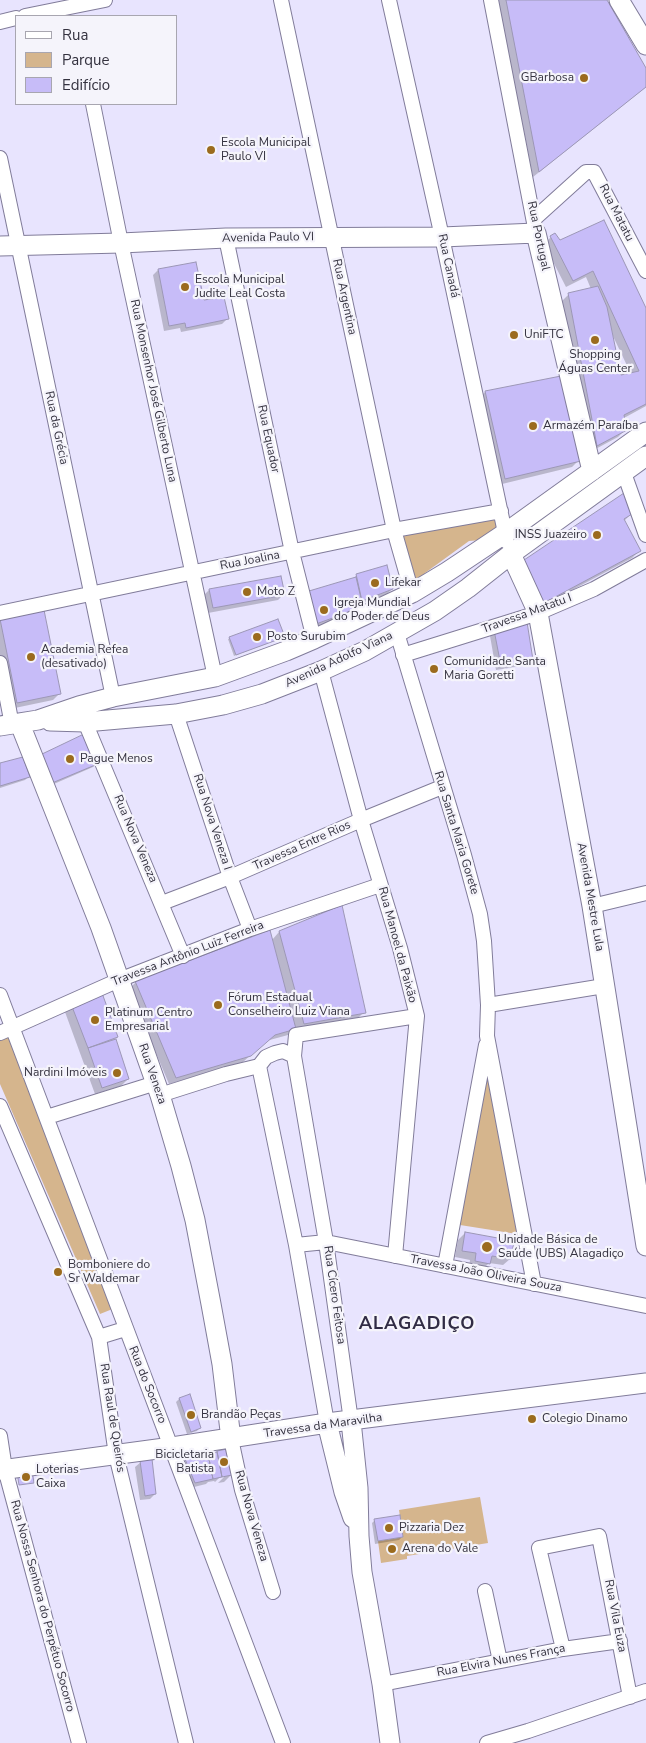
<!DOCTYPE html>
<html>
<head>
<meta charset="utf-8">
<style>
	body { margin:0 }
	#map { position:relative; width:646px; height:1743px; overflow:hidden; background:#e8e4fe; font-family:"Nunito Sans",sans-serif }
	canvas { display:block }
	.legend { position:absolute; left:15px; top:15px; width:162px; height:90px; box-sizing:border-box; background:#f5f4fb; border:1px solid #a8a6b0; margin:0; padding:6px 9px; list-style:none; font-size:15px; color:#34323f }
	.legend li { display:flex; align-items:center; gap:10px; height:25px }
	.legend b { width:25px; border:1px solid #a8a6b0 }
</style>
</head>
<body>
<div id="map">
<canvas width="646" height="1743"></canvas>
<ul class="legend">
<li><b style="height:6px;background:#fff"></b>Rua</li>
<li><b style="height:14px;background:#d5b58d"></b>Parque</li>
<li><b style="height:14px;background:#c7bcf8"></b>Edifício</li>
</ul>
</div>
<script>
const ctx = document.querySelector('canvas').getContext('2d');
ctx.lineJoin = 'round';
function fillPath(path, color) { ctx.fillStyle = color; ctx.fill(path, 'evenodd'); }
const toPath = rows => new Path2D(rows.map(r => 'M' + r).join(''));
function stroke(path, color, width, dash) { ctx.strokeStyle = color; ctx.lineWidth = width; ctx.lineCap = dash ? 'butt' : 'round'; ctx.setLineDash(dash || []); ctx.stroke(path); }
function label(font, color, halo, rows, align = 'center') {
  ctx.font = font + ' "Nunito Sans",sans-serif'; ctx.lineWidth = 4.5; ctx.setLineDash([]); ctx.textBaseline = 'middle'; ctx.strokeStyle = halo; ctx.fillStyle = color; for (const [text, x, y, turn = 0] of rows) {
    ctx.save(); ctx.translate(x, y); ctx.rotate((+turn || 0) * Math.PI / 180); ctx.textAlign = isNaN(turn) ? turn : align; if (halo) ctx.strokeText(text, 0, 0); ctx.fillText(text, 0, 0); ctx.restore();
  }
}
fillPath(toPath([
	[492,518,496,521,498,527,481,540,469,541,425,573,420,581,412,584,401,539,403,536],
	[5,1027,115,1308,100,1314,0,1084,0,1029],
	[487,1069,517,1234,460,1225],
	[480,1497,488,1543,407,1556,407,1559,381,1563,378,1541,403,1537,399,1510]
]), '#d5b58d');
fillPath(toPath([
	[498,0,606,0,646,70,646,87,533,177],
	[551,237,646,311,646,406,624,418,625,430,618,437,590,452,562,301,569,294,591,289,586,277,566,287,544,244],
	[612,334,631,374,620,377],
	[158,270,203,302,227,319,222,324,181,332,180,328,164,331,153,275],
	[560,378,579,460,572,467,498,485,478,399,485,392],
	[631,514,624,521,639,551,632,558,535,610,514,570],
	[357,575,392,589,387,594,361,604,355,613,309,630],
	[209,590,283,595,278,600,208,613,204,595],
	[0,620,60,693,53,700,10,709,0,659],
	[495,631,532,660,527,665,496,670,490,636],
	[283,637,234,656,228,639,230,638],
	[36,762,98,762,93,767,47,787],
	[0,765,28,777,25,780,0,788],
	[279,932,364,1012,357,1019,297,1030,296,1027,288,1035,266,1041,243,1062,169,1084,129,989,136,982,272,940],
	[72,1005,117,1036,114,1039,128,1079,121,1086,95,1094,65,1012],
	[465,1233,510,1259,503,1265,489,1263,482,1270,469,1267,470,1260,455,1257,458,1240],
	[179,1399,200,1427,197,1431,187,1434,176,1402],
	[226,1450,231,1475,224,1482,218,1483,225,1476,221,1476,215,1482,214,1481,208,1482,206,1484,190,1488,181,1465,186,1460],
	[141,1462,155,1494,150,1499,140,1500,135,1467],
	[375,1520,402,1537,399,1540,375,1544,372,1523]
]), '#0003');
const building = toPath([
	[506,0,607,0,646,68,646,87,539,172,506,0],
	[604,220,646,308,646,404,624,415,627,430,597,446,568,293,598,286,607,307,621,375,639,371,593,271,573,281,550,236,555,233,560,240,604,220],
	[196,262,204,300,224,297,229,319,186,328,185,323,169,326,158,269,196,262],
	[561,376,581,461,505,479,485,391,561,376],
	[624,493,632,514,624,519,641,551,542,604,521,562,624,493],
	[387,565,393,589,362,601,356,574,387,565],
	[281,576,285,595,213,608,209,589,281,576],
	[356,577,363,607,316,624,309,591,356,577],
	[44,610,61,694,17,703,0,619,44,610],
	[278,619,285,637,236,655,229,637,278,619],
	[527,622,533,660,501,666,494,630,527,622],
	[86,733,100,763,52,783,40,755,86,733],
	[23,757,30,777,0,786,0,763,23,757],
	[342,905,366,1013,304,1024,279,931,342,905],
	[270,930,296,1029,275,1035,251,1056,176,1078,135,981,270,930],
	[102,993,118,1037,88,1048,71,1004,102,993],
	[116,1039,129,1079,102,1088,88,1048,116,1039],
	[465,1232,514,1241,511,1259,492,1256,490,1264,475,1261,476,1253,462,1251,465,1232],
	[190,1394,201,1428,191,1432,179,1398,190,1394],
	[227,1449,232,1475,222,1477,217,1451,227,1449],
	[217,1452,222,1477,213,1479,208,1454,217,1452],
	[208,1454,213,1479,195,1483,185,1459,208,1454],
	[152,1459,156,1494,145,1496,140,1461,152,1459],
	[32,1470,34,1483,19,1485,17,1472,32,1470],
	[400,1515,403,1537,378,1541,374,1519,400,1515]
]);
fillPath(building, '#c7bcf8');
stroke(building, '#9c97b6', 1);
const street = toPath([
	[281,0,394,530,412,593],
	[389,0,442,237,507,542],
	[491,0,536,233],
	[25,16,105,0],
	[0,22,16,18],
	[93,104,121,243,215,677],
	[0,158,113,697],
	[534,219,586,172,594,172,646,271],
	[226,238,292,552,314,639],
	[624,473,646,535],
	[0,613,394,530,501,511],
	[397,633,464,855,480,914,484,941,488,1005,487,1036,534,1284],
	[403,655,538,613,594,589,646,560],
	[0,663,12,725],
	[321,671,361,820,400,948,417,1016,395,1256],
	[176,714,230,877,250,929],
	[85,722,183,956],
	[162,903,230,877,361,820,442,787],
	[592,906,646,893],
	[0,995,283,1743],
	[488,1005,604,986],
	[0,1033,119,980,250,929,380,885],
	[259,1066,296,1245,327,1423],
	[160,1095,226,1074,259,1066,266,1057,275,1053,283,1051,294,1056],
	[0,1106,99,1337,116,1455,186,1743],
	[47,1117,156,1083],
	[296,1245,326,1242,646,1306],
	[445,1266,486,1045],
	[99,1337,125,1329],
	[351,1421,326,1242,294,1056,296,1035,417,1016],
	[0,1436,5,1469,79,1743],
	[231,1439,242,1490,273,1592],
	[485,1591,500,1661],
	[563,1649,539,1548,599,1536,630,1697],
	[382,1684,563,1649,620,1641],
	[487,1743,528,1731,646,1691]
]);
const secondary = toPath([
	[619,0,646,45],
	[0,246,121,243,226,238,442,237,536,233,592,471],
	[511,554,538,613,592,906,646,1246],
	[50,721,85,722,176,714,223,705,262,694,321,671,365,651,435,611,468,588,511,554,646,456],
	[20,724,101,928,160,1095,181,1166,195,1220,211,1304,222,1364,231,1439],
	[0,726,38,720,79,706,113,697,215,677,286,651,314,639,412,593,447,572,504,534,646,432],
	[351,1421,358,1488,359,1536,362,1572,382,1684,390,1743],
	[327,1423,344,1492,353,1518],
	[0,1470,172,1447,327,1423,646,1383]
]);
stroke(street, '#817c9a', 16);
stroke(secondary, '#817c9a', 21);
stroke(street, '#fff', 14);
stroke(secondary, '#fff', 19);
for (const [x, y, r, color] of [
	[584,78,5,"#9b6b1e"],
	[211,150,5,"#9b6b1e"],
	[185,287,5,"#9b6b1e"],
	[514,335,5,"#9b6b1e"],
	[595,340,5,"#9b6b1e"],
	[533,426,5,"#9b6b1e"],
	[597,535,5,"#9b6b1e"],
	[375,583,5,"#9b6b1e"],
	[247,592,5,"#9b6b1e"],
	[324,610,5,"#9b6b1e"],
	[257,637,5,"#9b6b1e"],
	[31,657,5,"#9b6b1e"],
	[434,669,5,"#9b6b1e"],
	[70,759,5,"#9b6b1e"],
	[218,1005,5,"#9b6b1e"],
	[95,1020,5,"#9b6b1e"],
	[117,1073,5,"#9b6b1e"],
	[487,1247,6,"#9b6b1e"],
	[58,1272,5,"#9b6b1e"],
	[191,1415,5,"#9b6b1e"],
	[532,1419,5,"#9b6b1e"],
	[224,1462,5,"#9b6b1e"],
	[26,1477,5,"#9b6b1e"],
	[389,1528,5,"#9b6b1e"],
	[392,1549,5,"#9b6b1e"]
]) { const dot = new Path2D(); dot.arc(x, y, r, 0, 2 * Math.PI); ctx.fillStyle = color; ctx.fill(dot); stroke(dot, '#f5f4fb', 2); }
label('12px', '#34323f', '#f5f4fb', [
	["GBarbosa",574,78,"right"],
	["Escola Municipal",221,143],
	["Paulo VI",221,157],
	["Escola Municipal",195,280],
	["Judite Leal Costa",195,294],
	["UniFTC",524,335],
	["Shopping",595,355,"center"],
	["Águas Center",595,369,"center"],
	["Armazém Paraíba",543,426],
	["INSS Juazeiro",587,535,"right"],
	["Lifekar",385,583],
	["Moto Z",257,592],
	["Igreja Mundial",334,603],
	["do Poder de Deus",334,617],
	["Posto Surubim",267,637],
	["Academia Refea",41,650],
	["(desativado)",41,664],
	["Comunidade Santa",444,662],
	["Maria Goretti",444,676],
	["Pague Menos",80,759],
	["Fórum Estadual",228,998],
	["Conselheiro Luiz Viana",228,1012],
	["Platinum Centro",105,1013],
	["Empresarial",105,1027],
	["Nardini Imóveis",107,1073,"right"],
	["Unidade Básica de",498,1240],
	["Saúde (UBS) Alagadiço",498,1254],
	["Bomboniere do",68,1265],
	["Sr Waldemar",68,1279],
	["Brandão Peças",201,1415],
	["Colegio Dinamo",542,1419],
	["Bicicletaria",214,1455,"right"],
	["Batista",214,1469,"right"],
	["Loterias",36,1470],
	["Caixa",36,1484],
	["Pizzaria Dez",399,1528],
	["Arena do Vale",402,1549]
], 'left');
label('12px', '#34323f', '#f5f4fb', [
	["Rua Matatu",616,213,63],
	["Rua Portugal",538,236,78],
	["Avenida Paulo VI",268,238,-1],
	["Rua Canadá",448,266,78],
	["Rua Argentina",344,297,78],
	["Rua Monsenhor José Gilberto Luna",153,391,78],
	["Rua da Grécia",56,428,78],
	["Rua Equador",268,439,78],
	["Rua Joalina",250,561,-11],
	["Travessa Matatu I",527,614,-20],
	["Avenida Adolfo Viana",339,660,-25],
	["Rua Nova Veneza I",212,822,72],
	["Rua Santa Maria Gorete",456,833,73],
	["Rua Nova Veneza",135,839,67],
	["Travessa Entre Rios",302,846,-24],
	["Avenida Mestre Lula",590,897,80],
	["Rua Manoel da Paixão",397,945,75],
	["Travessa Antônio Luiz Ferreira",188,954,-21],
	["Rua Veneza",152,1074,71],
	["Travessa João Oliveira Souza",486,1274,11],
	["Rua Cícero Feitosa",334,1295,82],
	["Rua do Socorro",147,1385,68],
	["Rua Raul de Queirós",112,1418,81],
	["Travessa da Maravilha",323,1426,-8],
	["Rua Nova Veneza",251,1516,74],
	["Rua Nossa Senhora do Perpétuo Socorro",42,1606,75],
	["Rua Vila Euza",615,1616,79],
	["Rua Elvira Nunes França",501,1661,-11]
]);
ctx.letterSpacing = '1px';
label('bold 18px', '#312c45', '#f5f4fb', [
	["ALAGADIÇO",417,1325]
]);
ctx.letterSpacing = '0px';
</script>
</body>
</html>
